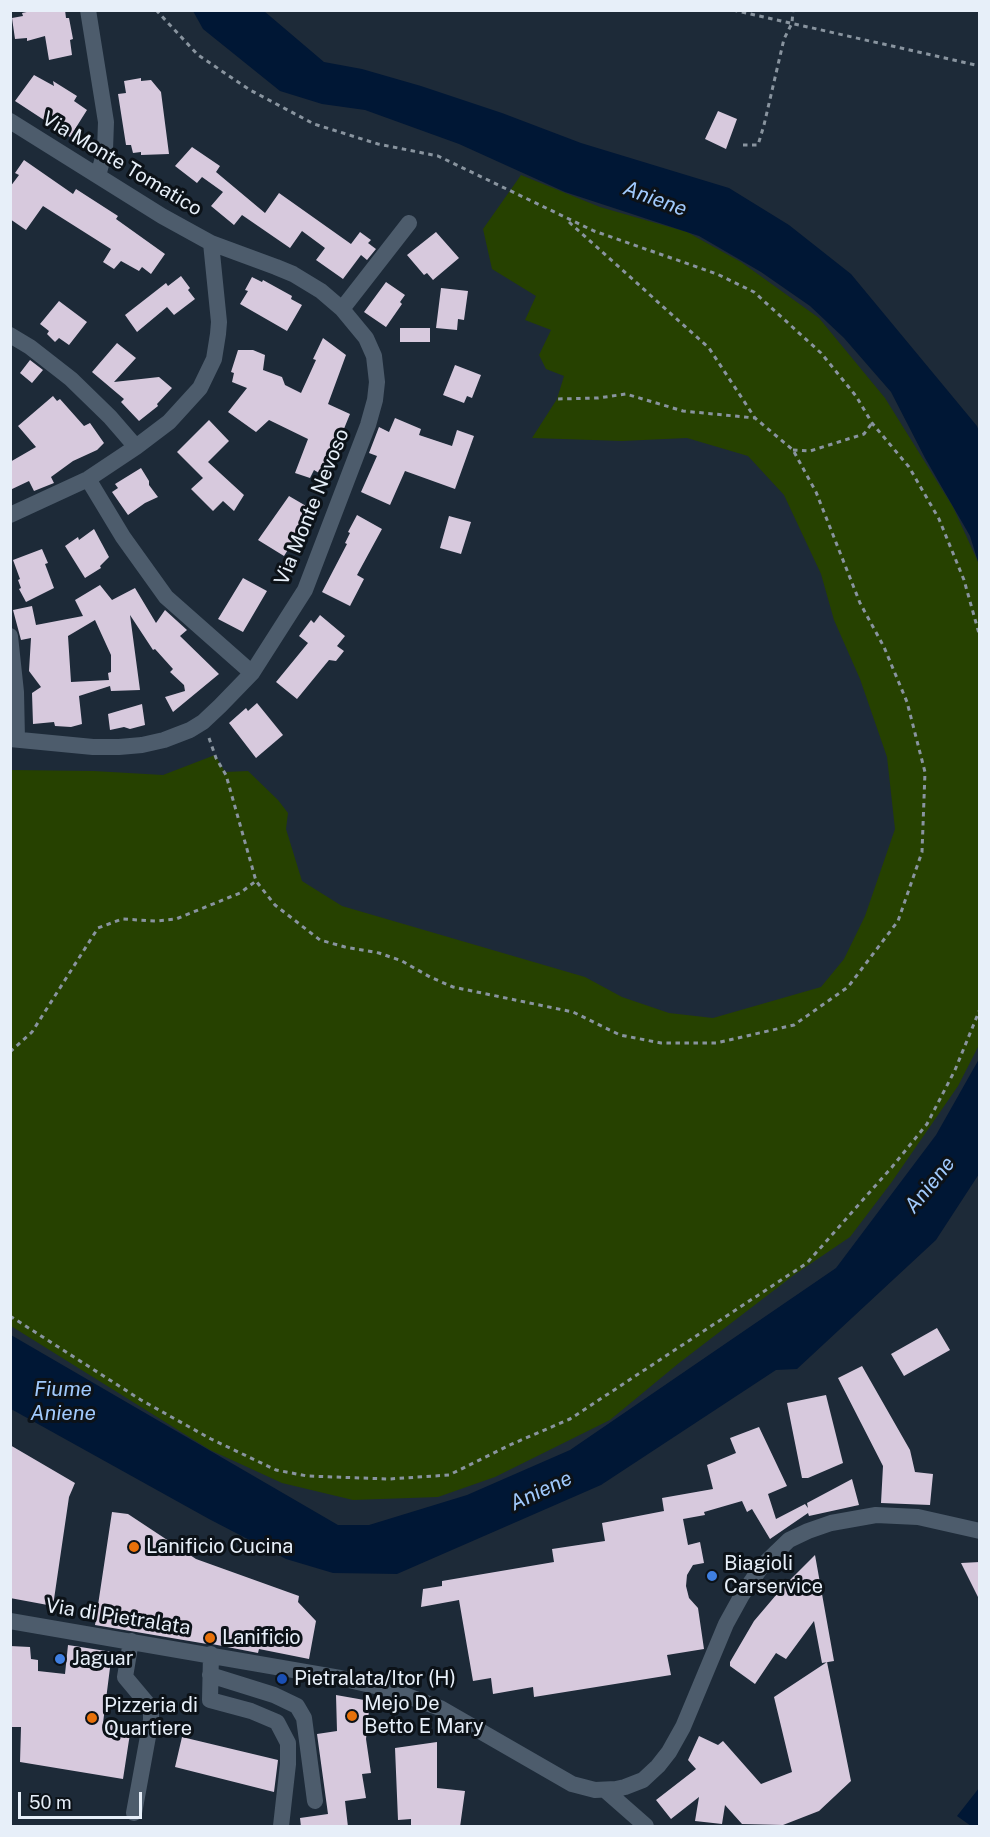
<!DOCTYPE html>
<html>
<head>
<meta charset="utf-8">
<style>
	body { margin:0 }
	#map { position:relative; width:990px; height:1837px; overflow:hidden; background:#1d2a38; font-family:"Public Sans",sans-serif }
	canvas { display:block }
	.frame { position:absolute; inset:0; border:12px solid #e7eff9; pointer-events:none }
	.scale { position:absolute; left:18px; top:1792px; width:124px; height:27px; box-sizing:border-box; border:3px solid #e7eff9; border-top:0; padding-left:8px; font-size:18px; line-height:21px; white-space:nowrap; color:#e7eff9; -webkit-text-stroke:4px #0c1218; paint-order:stroke }
</style>
</head>
<body>
<div id="map">
<canvas width="990" height="1837"></canvas>
<div class="frame"></div>
<div class="scale">50 m</div>
</div>
<script>
const ctx = document.querySelector('canvas').getContext('2d');
ctx.lineJoin = 'round';
function fillPath(path, color) { ctx.fillStyle = color; ctx.fill(path, 'evenodd'); }
const toPath = rows => new Path2D(rows.map(r => 'M' + r).join(''));
function stroke(path, color, width, dash) { ctx.strokeStyle = color; ctx.lineWidth = width; ctx.lineCap = dash ? 'butt' : 'round'; ctx.setLineDash(dash || []); ctx.stroke(path); }
function label(font, color, halo, rows, align = 'center') {
  ctx.font = font + ' "Public Sans",sans-serif'; ctx.lineWidth = 6; ctx.setLineDash([]); ctx.textBaseline = 'middle'; ctx.strokeStyle = halo; ctx.fillStyle = color; for (const [text, x, y, turn = 0] of rows) {
    ctx.save(); ctx.translate(x, y); ctx.rotate((+turn || 0) * Math.PI / 180); ctx.textAlign = isNaN(turn) ? turn : align; if (halo) ctx.strokeText(text, 0, 0); ctx.fillText(text, 0, 0); ctx.restore();
  }
}
fillPath(toPath([
	[521,175,600,207,687,232,741,262,819,318,885,398,953,507,980,566,979,1045,958,1086,891,1183,850,1237,794,1275,679,1363,610,1420,495,1477,438,1497,353,1500,282,1483,210,1450,11,1326,11,770,94,771,163,775,215,755,225,772,248,771,278,800,288,813,286,829,302,881,342,906,585,977,622,997,669,1013,713,1018,821,987,844,959,865,916,895,829,887,757,860,679,834,620,821,574,784,495,748,456,687,438,622,441,532,438,557,399,564,376,546,369,539,355,551,330,525,320,536,296,492,269,483,229]
]), '#264100');
fillPath(toPath([
	[193,11,264,11,324,62,362,69,421,86,502,113,581,143,729,188,789,225,851,274,977,426,980,434,979,565,970,536,925,458,891,392,844,338,810,306,761,272,699,236,565,192,459,144,365,110,322,104,280,91,203,29],
	[979,1059,979,1174,936,1240,797,1369,776,1370,601,1485,397,1574,333,1573,286,1559,209,1519,11,1409,11,1335,338,1525,369,1525,467,1495,570,1450,836,1268,936,1135],
	[979,1788,979,1826,971,1826,957,1816]
]), '#001735');
fillPath(toPath([
	[36,10,65,10,66,18,69,18,73,39,70,40,72,55,49,60,45,36,27,41,27,38,15,39,12,18,23,16,22,13],
	[34,75,54,86,53,81,77,96,74,101,87,110,70,137,15,101],
	[141,78,141,81,151,80,161,92,169,154,141,155,141,152,133,153,131,145,126,145,118,94,126,93,124,81],
	[718,111,737,119,726,149,705,139],
	[192,147,220,166,216,172,265,213,279,193,351,244,360,232,371,240,368,243,376,249,367,260,361,255,343,279,316,260,325,248,302,231,290,248,242,215,234,225,211,206,223,192,202,177,197,183,175,166],
	[24,160,73,194,76,189,118,216,116,219,165,254,151,274,142,267,139,271,121,261,114,269,103,262,111,249,43,206,26,230,10,219,10,187,19,175,15,173],
	[436,232,459,258,433,280,427,273,424,275,407,255],
	[181,276,190,288,188,290,195,299,174,315,167,307,137,332,125,315,166,283,168,286],
	[252,277,262,282,263,280,292,296,291,299,302,305,287,331,240,304,248,291,245,290],
	[386,282,405,295,400,302,402,304,386,327,364,312],
	[441,288,468,291,464,320,458,319,457,330,436,328],
	[59,301,87,322,69,345,59,338,55,342,47,334,49,331,40,324],
	[400,328,430,328,430,342,400,342],
	[323,338,346,355,328,404,350,414,328,468,322,467,319,473,314,470,310,478,295,473,308,439,269,420,256,432,228,412,247,388,232,382,234,373,231,372,238,350,253,350,265,355,263,370,282,377,285,385,301,393,316,360,313,359],
	[117,343,136,358,114,382,159,377,172,388,157,404,158,406,139,421,121,402,124,399,92,372],
	[30,360,43,370,32,383,20,373],
	[455,365,481,375,472,398,467,396,464,403,443,395],
	[53,396,57,401,60,399,84,426,90,423,104,443,97,450,73,461,51,477,54,483,34,491,29,481,10,490,10,462,36,447,18,426],
	[395,418,421,429,419,435,452,446,457,430,474,436,455,489,405,471,390,505,361,492,377,456,369,453,379,427,389,432],
	[209,420,229,441,208,462,244,495,234,511,223,501,213,511,191,489,203,478,177,452],
	[141,468,149,481,149,485,158,497,145,503,128,515,112,492,118,488,115,484],
	[289,496,313,510,284,556,258,540],
	[357,515,382,529,357,575,364,579,350,606,322,592,347,544,345,543,350,533,348,532],
	[449,516,471,522,461,554,440,548],
	[94,529,109,557,100,566,101,568,85,578,65,546,78,537,79,540],
	[42,549,48,563,45,564,54,588,26,602,19,589,21,588,18,580,20,579,13,560],
	[243,578,267,591,243,632,218,619],
	[100,585,112,600,135,588,156,623,165,610,187,630,180,636,219,674,173,712,165,697,185,691,184,685,170,672,173,669,155,649,153,650,130,615,140,690,111,691,110,686,79,696,82,724,71,727,55,726,54,722,33,724,32,693,41,687,29,671,31,638,21,640,13,610,32,606,36,625,83,616,75,600],
	[95,620,111,655,111,672,108,673,109,680,71,682,68,636],
	[320,615,345,636,337,646,344,651,336,661,329,660,297,699,276,682,308,643,299,636,311,620,314,623],
	[257,703,283,735,256,758,229,723,246,708,248,711],
	[142,704,145,725,130,729,124,727,110,730,108,714],
	[937,1328,950,1350,904,1376,891,1354],
	[862,1366,910,1450,915,1472,933,1474,930,1505,881,1503,883,1466,838,1378],
	[826,1395,843,1463,808,1478,802,1478,787,1403],
	[759,1427,787,1486,768,1494,776,1519,805,1504,808,1508,807,1503,852,1479,859,1505,809,1516,808,1513,770,1539,752,1509,747,1512,742,1501,704,1512,705,1515,683,1519,688,1545,700,1542,704,1563,693,1565,687,1575,686,1586,689,1598,698,1608,704,1649,667,1655,671,1675,534,1697,533,1687,493,1694,491,1678,473,1681,459,1600,421,1607,423,1589,442,1586,442,1581,554,1562,552,1549,605,1541,602,1523,664,1511,662,1498,713,1489,707,1465,736,1453,730,1438],
	[10,1445,75,1483,69,1497,53,1606,10,1598],
	[112,1512,128,1514,196,1559,299,1596,298,1602,316,1621,309,1659,259,1649,258,1653,212,1644,207,1644,95,1625],
	[815,1555,834,1661,822,1663,814,1621,786,1659,776,1653,755,1684,730,1666,730,1662,754,1621,782,1588],
	[980,1562,980,1601,961,1563],
	[68,1645,112,1652,103,1723,131,1727,123,1779,20,1762,21,1727,10,1727,10,1646,30,1647,31,1659,38,1660,38,1671,65,1674],
	[827,1662,851,1781,819,1811,783,1825,742,1824,725,1805,722,1824,695,1821,699,1797,671,1819,656,1800,696,1769,688,1760,699,1736,718,1745,723,1741,761,1784,792,1772,774,1697],
	[336,1695,370,1701,366,1739,371,1773,362,1774,366,1798,345,1801,348,1827,301,1827,300,1818,328,1814,317,1734,337,1731],
	[182,1737,278,1760,274,1792,175,1767],
	[437,1742,437,1788,465,1791,460,1827,411,1827,411,1819,398,1820,395,1748]
]), '#d7c9dd');
stroke(toPath([
	[156,10,198,55,250,90,314,124,378,144,438,156,594,231,717,274,754,292,821,353,856,396,872,423,909,467,939,519,964,580,980,637],
	[733,10,980,66],
	[743,145,758,145,764,125,784,39,792,23,793,10],
	[569,222,709,348,755,418],
	[793,450,810,451,864,434,872,423],
	[209,738,216,758,226,775,256,881,275,905,320,940,345,947,379,953,402,961,430,977,453,987,573,1012,620,1035,661,1043,716,1043,794,1025,848,987,898,921,922,852,925,772,907,702,884,647,860,603,816,492,793,450,755,418,683,411,626,394,598,398,557,399],
	[10,1052,32,1032,98,928,122,919,156,921,176,919,240,893,256,881],
	[10,1316,141,1400,211,1439,276,1470,307,1476,389,1479,449,1475,512,1444,570,1419,807,1263,892,1167,927,1124,955,1070,980,1009]
]), '#89949f', 3, [4.5, 4.5]);
stroke(toPath([
	[88,10,106,122,105,150,98,176],
	[10,121,162,216,211,243,276,267,293,274,321,291,342,309,366,338,374,356,377,382,375,400,368,425,305,590,252,673,220,706,203,722,190,730,164,740,142,745,119,747,93,747,10,739],
	[342,309,409,223],
	[10,335,30,347,71,379,110,417,136,447],
	[88,479,123,537,166,597,252,673],
	[10,515,88,479,136,447,169,422,200,388,214,359,218,334,219,322,211,243],
	[10,636,16,692,17,739],
	[10,1621,340,1678,388,1689,440,1708,572,1784,595,1790,616,1789,625,1787,643,1780,658,1766,669,1752,683,1727,726,1624,742,1595,762,1566,789,1540,808,1531,831,1523,876,1515,918,1517,980,1531],
	[131,1641,125,1677,151,1708,151,1720,134,1813],
	[211,1654,210,1700,251,1711,277,1722,288,1743,288,1764,281,1826],
	[210,1675,274,1695,297,1706,304,1718,315,1801],
	[605,1790,646,1826]
]), '#4d5c6c', 16);
for (const [x, y, r, color] of [
	[134,1547,6,"#e8710a"],
	[712,1576,6,"#3f7fe0"],
	[210,1638,6,"#e8710a"],
	[60,1659,6,"#3f7fe0"],
	[282,1679,6,"#1a4fb4"],
	[352,1716,6,"#e8710a"],
	[92,1718,6,"#e8710a"]
]) { const dot = new Path2D(); dot.arc(x, y, r, 0, 2 * Math.PI); ctx.fillStyle = color; ctx.fill(dot); stroke(dot, '#0c1218', 2); }
label('20px', '#e7eff9', '#0c1218', [
	["Via Monte Tomatico",122,164,31],
	["Via Monte Nevoso",312,507,-68],
	["Via di Pietralata",118,1617,9]
]);
label('20px', '#e7eff9', '#0c1218', [
	["Lanificio Cucina",146,1547],
	["Biagioli",724,1564],
	["Carservice",724,1587],
	["Lanificio",222,1638],
	["Jaguar",72,1659],
	["Pietralata/Itor (H)",294,1679],
	["Mejo De",364,1704],
	["Betto E Mary",364,1727],
	["Pizzeria di",104,1706],
	["Quartiere",104,1729]
], 'left');
label('italic 21px', '#a1cafd', '#0c1218', [
	["Aniene",655,199,20],
	["Aniene",930,1185,-51],
	["Fiume",63,1390],
	["Aniene",63,1414],
	["Aniene",541,1491,-25]
]);
</script>
</body>
</html>
